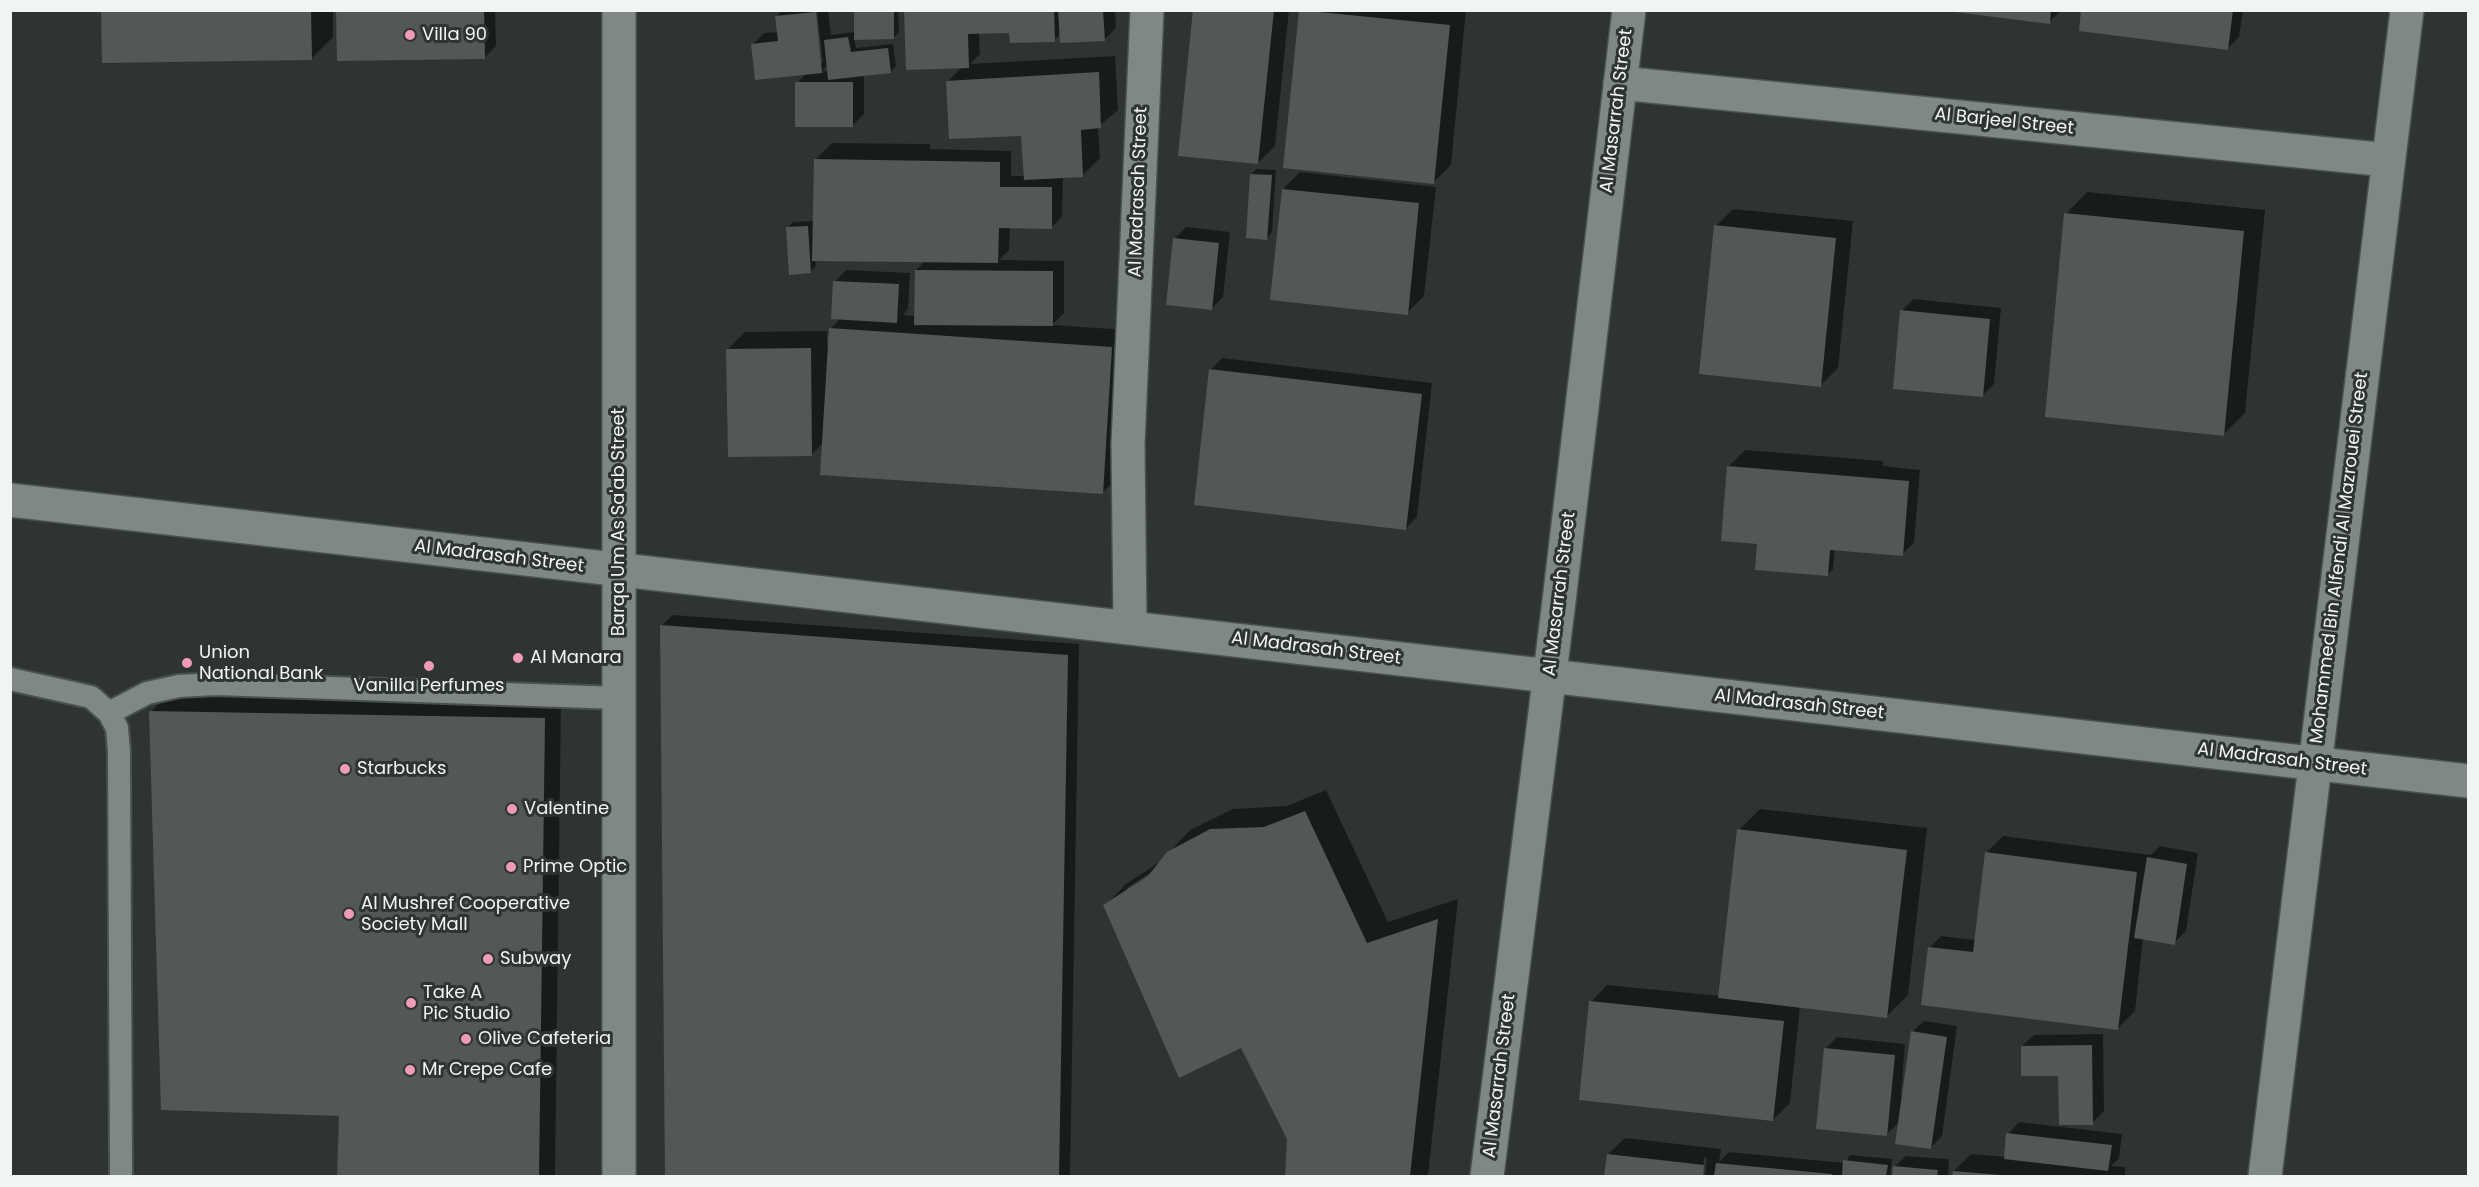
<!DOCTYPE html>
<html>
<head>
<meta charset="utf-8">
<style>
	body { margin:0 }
	#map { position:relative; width:2479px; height:1187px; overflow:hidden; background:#2e3434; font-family:Poppins,sans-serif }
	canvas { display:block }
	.frame { position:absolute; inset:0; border:12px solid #f0f4f4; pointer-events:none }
</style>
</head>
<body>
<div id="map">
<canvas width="2479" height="1187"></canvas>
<div class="frame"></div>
</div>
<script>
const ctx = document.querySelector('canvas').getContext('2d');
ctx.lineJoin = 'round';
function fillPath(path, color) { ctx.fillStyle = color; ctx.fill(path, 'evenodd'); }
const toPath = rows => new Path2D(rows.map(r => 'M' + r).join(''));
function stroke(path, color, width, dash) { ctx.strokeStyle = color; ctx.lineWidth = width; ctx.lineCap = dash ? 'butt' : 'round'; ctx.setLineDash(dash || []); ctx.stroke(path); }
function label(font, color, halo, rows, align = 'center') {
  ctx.font = font + ' Poppins,sans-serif'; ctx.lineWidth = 6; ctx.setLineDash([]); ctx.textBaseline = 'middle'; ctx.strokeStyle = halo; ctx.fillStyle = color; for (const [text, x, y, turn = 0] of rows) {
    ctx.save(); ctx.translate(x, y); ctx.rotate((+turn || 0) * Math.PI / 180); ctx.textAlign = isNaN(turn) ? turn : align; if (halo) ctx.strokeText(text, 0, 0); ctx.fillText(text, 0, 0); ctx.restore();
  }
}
fillPath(toPath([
	[103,10,333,10,333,37,312,58],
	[337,10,495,10,496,46,484,58],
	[782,10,814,10,820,63,823,63,817,10,828,10,831,35,855,32,855,10,898,10,899,32,893,38,854,38,856,48,893,44,896,66,891,71,864,75,864,114,853,125,797,83,807,73,752,45,764,33,778,32,777,16],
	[828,65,829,71,822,71],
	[906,10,1115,10,1116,28,1104,40,1061,34,1054,40,1011,32,979,33,980,54,970,64,1115,56,1118,110,1098,127,1100,158,1083,175,1063,176,1062,216,1051,228,1010,227,1009,250,999,260,1064,261,1064,313,1052,325,1128,330,1120,476,1103,492,824,442,812,454,728,349,745,332,827,331,827,345,830,345,831,328,841,318,834,282,846,270,910,273,908,309,903,315,915,316,916,270,926,260,815,259,816,266,810,272,787,228,793,222,814,221,815,160,832,143,930,144,930,149,1011,151,1011,176,1025,176,1023,134,948,81,963,66],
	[1194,10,1289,10,1275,146,1258,163],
	[1300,10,1466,10,1451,165,1434,182],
	[1939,10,2061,10,2049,22],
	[2083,10,2243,10,2239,37,2228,48],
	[1257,169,1276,170,1272,232,1267,238,1251,174],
	[1300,172,1436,187,1424,296,1407,313,1283,189],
	[2087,192,2265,210,2245,413,2224,434,2066,214],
	[1733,209,1853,221,1838,368,1821,385,1716,226],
	[1186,227,1230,232,1223,297,1212,308,1174,239],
	[1913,299,2001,308,1994,384,1982,396,1902,311],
	[1222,358,1432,383,1417,517,1405,529,1210,370],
	[1745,450,1883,461,1883,466,1920,470,1914,543,1902,554,1835,549,1833,569,1827,575,1759,545,1728,467],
	[673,615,1079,644,1070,1176,667,1176,661,626],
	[167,695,561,702,555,1176,339,1176,340,1115,151,712],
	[1326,790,1388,922,1458,899,1428,1176,1286,1176,1288,1139,1241,1046,1105,906,1126,884,1161,861,1190,830,1233,809,1287,806],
	[1154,870,1155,873,1127,892,1127,888],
	[1760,809,1927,828,1908,995,1887,1016,1800,1006,1790,1103,1773,1120,1591,1002,1607,985,1720,996,1739,830],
	[2003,836,2151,855,2160,846,2198,853,2186,931,2174,943,2143,938,2135,1011,2118,1028,1930,947,1941,936,1975,940,1986,853],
	[1924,1021,1957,1026,1942,1136,1930,1148,1900,1121,1887,1134,1825,1049,1837,1037,1905,1044,1901,1094,1903,1095,1912,1032],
	[2103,1034,2104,1111,2092,1123,2060,1075,2022,1046,2034,1035],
	[2019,1122,2122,1134,2119,1158,2111,1166,2125,1167,2125,1176,1954,1176,1954,1171,1971,1154,2005,1157,2008,1134],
	[1625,1138,1721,1149,1719,1162,1729,1152,1845,1163,1850,1155,1892,1159,1890,1176,1705,1176,1707,1158,1704,1157,1702,1176,1606,1176,1608,1154],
	[1906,1156,1949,1159,1948,1176,1894,1176,1894,1167]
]), '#0007');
fillPath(toPath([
	[101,10,311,10,312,60,102,63],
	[336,10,484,10,485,59,337,61],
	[854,10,894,10,894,39,854,40],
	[904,10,1054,10,1055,42,1010,43,1009,33,968,34,969,68,906,70],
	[1058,10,1103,10,1105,41,1060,43],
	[1193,10,1274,10,1258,164,1178,156],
	[1299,10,1450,25,1434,184,1283,168],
	[1939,10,2051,10,2050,24],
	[2081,10,2233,10,2228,50,2079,31],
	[816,12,822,73,755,80,751,44,778,41,775,16],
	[848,37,851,52,888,48,891,73,828,80,824,40],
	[1099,72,1101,128,1081,130,1083,177,1024,180,1021,136,949,139,946,81],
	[795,82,853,82,853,127,795,127],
	[814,159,1000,162,1000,187,1052,187,1052,229,999,228,998,263,812,261],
	[1250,174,1272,175,1267,240,1246,238],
	[1282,189,1419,203,1408,315,1270,300],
	[2064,213,2244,231,2224,436,2045,417],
	[1714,225,1836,238,1821,387,1699,374],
	[808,226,811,273,789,275,786,227],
	[1173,238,1219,243,1212,310,1166,305],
	[915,270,1053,271,1053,326,914,325],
	[833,281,899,284,897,323,831,319],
	[1900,310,1990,319,1983,397,1893,389],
	[829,328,1112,347,1103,494,820,475],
	[811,348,812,456,728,457,726,349],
	[1209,369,1422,394,1406,530,1194,505],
	[1727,466,1909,481,1903,556,1830,550,1828,576,1755,570,1757,544,1721,541],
	[660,625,1068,655,1059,1176,665,1176],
	[149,711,545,718,539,1176,337,1176,339,1116,161,1110],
	[1305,811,1367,943,1438,919,1410,1176,1285,1176,1287,1139,1241,1048,1179,1078,1103,905,1148,876,1167,852,1210,829,1264,827],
	[1737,829,1907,850,1887,1018,1718,998],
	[1985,852,2137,872,2118,1030,1921,1005,1928,947,1973,952],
	[2147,857,2187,864,2175,945,2134,938],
	[1589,1001,1784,1021,1773,1121,1579,1100],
	[1911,1031,1947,1037,1931,1149,1895,1144],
	[2092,1045,2093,1125,2059,1125,2058,1076,2021,1076,2021,1046],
	[1824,1048,1895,1055,1887,1136,1816,1129],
	[2006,1133,2112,1145,2108,1171,2004,1159],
	[1607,1154,1704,1165,1703,1176,1604,1176],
	[1843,1160,1888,1165,1886,1176,1842,1176],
	[1716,1163,1832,1174,1832,1176,1714,1176],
	[1893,1166,1938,1170,1937,1176,1892,1176],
	[1953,1171,2001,1175,2001,1176,1952,1176]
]), '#515857');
const lane = toPath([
	[10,679,91,697,109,713,117,728,119,751,121,1176],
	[109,713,147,693,179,686,216,684,619,698]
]);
const street = toPath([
	[619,10,619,1176],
	[1620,83,2388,160],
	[10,500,2468,781],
	[1130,626,1128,444,1147,10],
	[1487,1176,1559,601,1629,10],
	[2265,1176,2407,10]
]);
stroke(lane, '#4a5050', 26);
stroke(street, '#4a5050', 36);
stroke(lane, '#808787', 22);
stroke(street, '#808787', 33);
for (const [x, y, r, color] of [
	[410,35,6,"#ef9ab7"],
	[518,658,6,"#ef9ab7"],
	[187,663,6,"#ef9ab7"],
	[429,666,6,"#ef9ab7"],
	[345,769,6,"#ef9ab7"],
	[512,809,6,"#ef9ab7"],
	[511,867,6,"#ef9ab7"],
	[349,914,6,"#ef9ab7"],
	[488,959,6,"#ef9ab7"],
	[411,1003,6,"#ef9ab7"],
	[466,1039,6,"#ef9ab7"],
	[410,1070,6,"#ef9ab7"]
]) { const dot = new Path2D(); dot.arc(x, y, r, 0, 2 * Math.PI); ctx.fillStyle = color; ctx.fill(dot); stroke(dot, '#2e3434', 2); }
label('18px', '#f0f4f4', '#2e3434', [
	["Villa 90",422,35],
	["Union",199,653],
	["National Bank",199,674],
	["Al Manara",530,658],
	["Vanilla Perfumes",429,686,"center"],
	["Starbucks",357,769],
	["Valentine",524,809],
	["Prime Optic",523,867],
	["Al Mushref Cooperative",361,904],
	["Society Mall",361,925],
	["Subway",500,959],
	["Take A",423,993],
	["Pic Studio",423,1014],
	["Olive Cafeteria",478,1039],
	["Mr Crepe Cafe",422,1070]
], 'left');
label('18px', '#f0f4f4', '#2e3434', [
	["Al Masarrah Street",1617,111,-83],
	["Al Barjeel Street",2004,122,6],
	["Al Madrasah Street",1139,192,-88],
	["Barqa Um As Sa'ab Street",619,522,-90],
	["Al Madrasah Street",499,557,7],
	["Mohammed Bin Alfendi Al Mazrouei Street",2340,558,-83],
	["Al Masarrah Street",1560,594,-83],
	["Al Madrasah Street",1316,649,7],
	["Al Madrasah Street",1799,705,6],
	["Al Madrasah Street",2282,760,7],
	["Al Masarrah Street",1500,1076,-83]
]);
</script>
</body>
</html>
